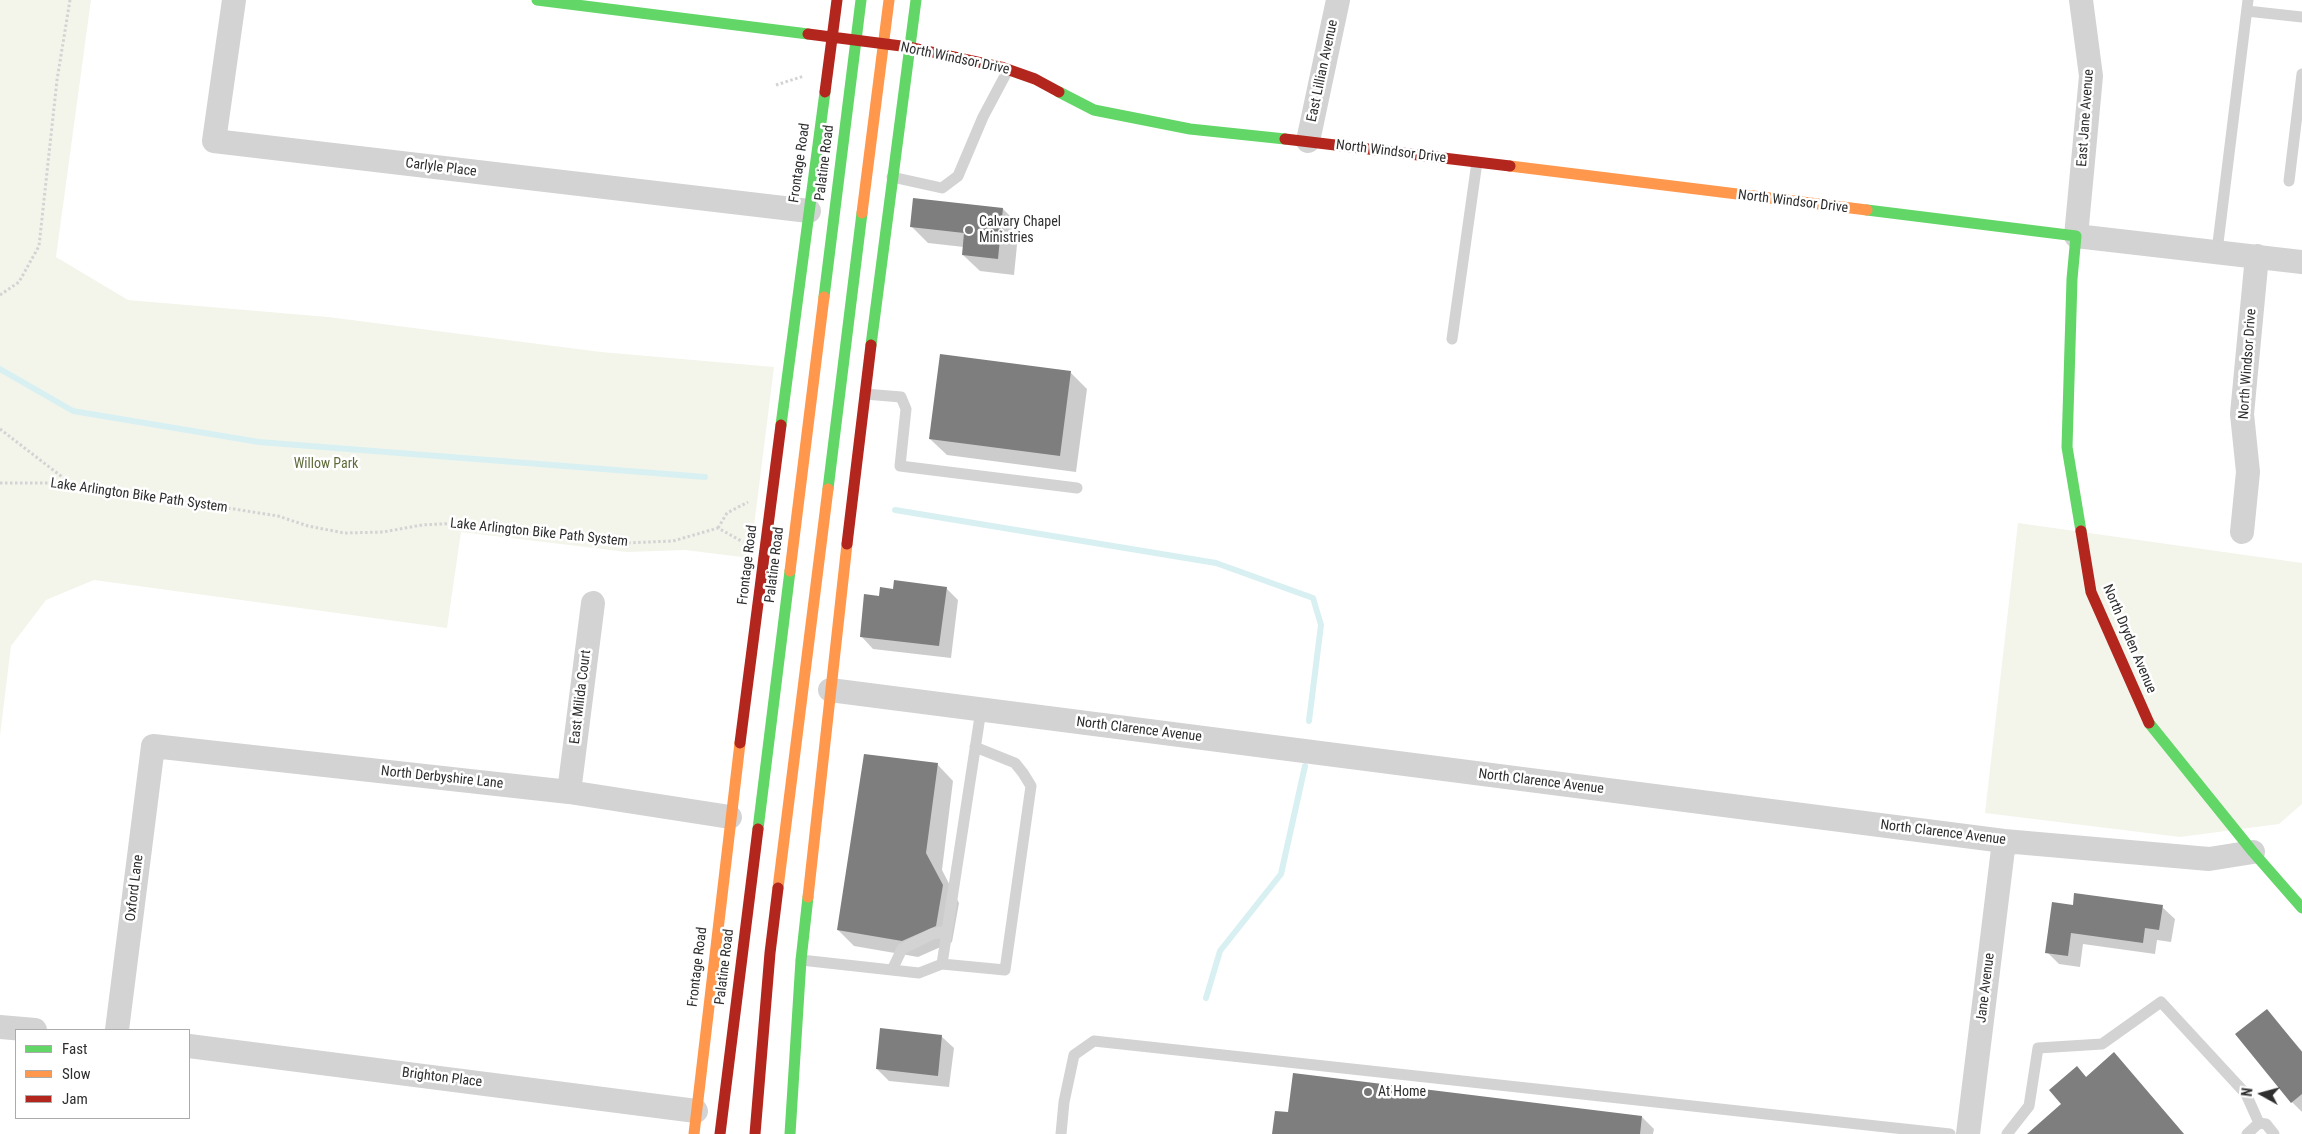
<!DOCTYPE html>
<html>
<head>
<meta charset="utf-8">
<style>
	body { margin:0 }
	#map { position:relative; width:2302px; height:1134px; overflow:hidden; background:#fff; font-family:"Roboto Condensed",sans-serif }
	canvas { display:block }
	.legend { position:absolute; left:15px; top:1029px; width:175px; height:90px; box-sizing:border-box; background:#fff; border:1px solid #ababab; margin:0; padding:6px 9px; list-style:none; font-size:15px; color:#2e2e2e }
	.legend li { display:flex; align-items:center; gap:10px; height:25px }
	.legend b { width:25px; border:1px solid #ababab }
	.north { position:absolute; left:2237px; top:1069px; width:50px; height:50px; -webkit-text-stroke:4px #fff; paint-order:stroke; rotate:277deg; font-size:14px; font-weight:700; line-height:20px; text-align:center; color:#2e2e2e }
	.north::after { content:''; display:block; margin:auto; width:18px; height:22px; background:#2e2e2e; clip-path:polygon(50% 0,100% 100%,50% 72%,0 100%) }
</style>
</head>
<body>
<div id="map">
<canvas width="2302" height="1134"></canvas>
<ul class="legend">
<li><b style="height:6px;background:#63d668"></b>Fast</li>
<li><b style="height:6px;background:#ff974d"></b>Slow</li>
<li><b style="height:6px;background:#b3261e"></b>Jam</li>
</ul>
<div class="north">N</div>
</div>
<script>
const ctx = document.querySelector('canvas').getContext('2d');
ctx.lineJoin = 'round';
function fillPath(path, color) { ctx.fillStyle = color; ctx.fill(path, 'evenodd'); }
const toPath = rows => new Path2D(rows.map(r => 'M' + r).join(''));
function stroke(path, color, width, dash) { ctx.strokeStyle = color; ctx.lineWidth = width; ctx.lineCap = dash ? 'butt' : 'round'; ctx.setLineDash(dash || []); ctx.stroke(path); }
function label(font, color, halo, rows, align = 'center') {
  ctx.font = font + ' "Roboto Condensed",sans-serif'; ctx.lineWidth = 5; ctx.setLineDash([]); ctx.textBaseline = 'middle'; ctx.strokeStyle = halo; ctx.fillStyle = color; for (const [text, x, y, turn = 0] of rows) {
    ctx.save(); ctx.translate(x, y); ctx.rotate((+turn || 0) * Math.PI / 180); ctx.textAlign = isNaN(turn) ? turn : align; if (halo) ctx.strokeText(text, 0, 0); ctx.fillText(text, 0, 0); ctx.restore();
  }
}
fillPath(toPath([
	[0,0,91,0,56,257,128,300,328,317,601,352,774,367,750,558,685,550,627,552,461,532,447,628,94,580,46,600,11,646,0,736],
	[2018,523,2302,563,2302,804,2279,824,2180,837,1985,813]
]), '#f3f5eb');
fillPath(toPath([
	[1003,209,1019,225,1014,275,980,271,963,255,964,247,928,243,912,227],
	[1071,373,1087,389,1076,472,947,455,930,439],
	[946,588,958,600,951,658,873,649,861,636,880,598,894,590],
	[937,764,953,781,942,870,959,903,952,942,918,957,854,946,838,930],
	[2074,906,2162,907,2175,919,2171,942,2157,940,2155,954,2083,944,2080,967,2059,964,2047,952],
	[2267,1011,2302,1051,2302,1112,2292,1102],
	[941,1036,954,1048,949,1087,889,1081,877,1069],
	[2114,1054,2184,1134,2029,1134,2063,1104,2077,1067,2087,1078],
	[1642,1117,1654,1129,1653,1134,1273,1134]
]), '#0003');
stroke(toPath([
	[0,369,73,411,259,442,705,477],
	[895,510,1216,563,1313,598,1321,625,1309,721],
	[1206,998,1220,951,1281,874,1305,766]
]), '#d8f0f2', 6);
fillPath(toPath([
	[913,198,1003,208,998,259,962,255,964,233,910,227],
	[940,354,1071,371,1060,456,929,439],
	[894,580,947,587,939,646,860,637,864,594,879,596,880,587,893,589],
	[864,754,938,763,926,853,943,885,936,926,902,941,837,930],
	[2074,893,2163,905,2159,930,2145,928,2143,943,2071,933,2068,956,2045,953,2052,902,2073,905],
	[2267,1009,2302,1052,2302,1094,2291,1103,2235,1034],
	[880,1028,942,1035,938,1076,876,1069],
	[2114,1052,2184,1134,2027,1134,2061,1104,2049,1090,2077,1066,2086,1077],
	[1293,1073,1642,1116,1640,1134,1272,1134,1275,1111,1288,1112]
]), '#7e7e7e');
stroke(toPath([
	[776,85,804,76],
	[0,295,19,282,39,246,57,80,70,0],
	[0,429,70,483],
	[0,483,70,483,278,516,308,526,344,533,383,532,422,525,460,523,625,543,673,541,718,528,743,542],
	[718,528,727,513,748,502]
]), '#d3d3d3', 3, [2.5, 2.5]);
stroke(toPath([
	[2247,11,2302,17],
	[892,177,942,188,958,176,983,117,1008,70],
	[2289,181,2302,74],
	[2217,251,2248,0],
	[1452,339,1477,162],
	[865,394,901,397,906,409,900,466,1077,488],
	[801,960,919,973,942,964,1005,970,1031,786,1023,773,1015,763,975,747],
	[942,964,981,710],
	[892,970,902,949,932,934,947,931],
	[1061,1134,1064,1102,1074,1055,1094,1041,1950,1134],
	[2007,1134,2029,1106,2038,1048,2102,1044,2161,1002,2246,1094,2259,1123],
	[2247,1134,2259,1123,2266,1124,2274,1134]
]), '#d3d3d3', 11);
stroke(toPath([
	[234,0,214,141,809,211],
	[2081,0,2091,76,2076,236,2302,262],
	[1308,141,1338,0],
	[2242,532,2248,472,2242,414,2257,256],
	[830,690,2004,841,2209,859,2253,852],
	[569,792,593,603],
	[0,1027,35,1030],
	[117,1030,153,746,569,792,730,817],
	[189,1046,696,1111],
	[1968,1134,2004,841]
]), '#d3d3d3', 24);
stroke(toPath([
	[537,0,808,34],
	[1059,92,1094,110,1190,129,1285,139],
	[1867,210,2076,236,2072,279,2067,447,2081,531],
	[824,297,861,0],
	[871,345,916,0],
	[781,425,825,92],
	[828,489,862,213],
	[2149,723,2253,852,2302,908],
	[758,829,790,571],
	[790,1134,801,960,808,897]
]), '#63d668', 11);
stroke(toPath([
	[1510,166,1867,210],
	[862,213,889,0],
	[790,571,824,297],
	[778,888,828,489],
	[808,897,847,544],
	[694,1134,740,743]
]), '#ff974d', 11);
stroke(toPath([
	[808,34,909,47,1001,67,1035,79,1059,92],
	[825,92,837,0],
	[1285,139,1510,166],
	[2081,531,2091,592,2149,723],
	[847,544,871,345],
	[740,743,781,425],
	[720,1134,758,829],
	[755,1134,770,953,778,888]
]), '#b3261e', 11);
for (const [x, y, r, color] of [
	[969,230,5,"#777"],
	[1368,1092,5,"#777"]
]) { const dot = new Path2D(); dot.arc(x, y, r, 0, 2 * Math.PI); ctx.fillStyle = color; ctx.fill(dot); stroke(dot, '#fff', 2); }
label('14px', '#2e2e2e', '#fff', [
	["North Windsor Drive",955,59,12],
	["East Lillian Avenue",1323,71,-78],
	["East Jane Avenue",2086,118,-86],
	["North Windsor Drive",1391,152,7],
	["Frontage Road",800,163,-82],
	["Palatine Road",825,163,-83],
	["Carlyle Place",441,168,7],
	["North Windsor Drive",1793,202,7],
	["North Windsor Drive",2248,364,-86],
	["Lake Arlington Bike Path System",139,496,8],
	["Lake Arlington Bike Path System",539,533,6],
	["Frontage Road",748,565,-83],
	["Palatine Road",775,565,-83],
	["North Dryden Avenue",2129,639,67],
	["East Milida Court",581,697,-83],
	["North Clarence Avenue",1139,730,7],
	["North Derbyshire Lane",442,778,6],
	["North Clarence Avenue",1541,782,7],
	["North Clarence Avenue",1943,833,7],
	["Oxford Lane",135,888,-83],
	["Frontage Road",698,967,-83],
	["Palatine Road",725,967,-83],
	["Jane Avenue",1986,988,-83],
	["Brighton Place",442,1078,7]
]);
label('14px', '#2e2e2e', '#fff', [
	["Calvary Chapel",979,222],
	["Ministries",979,238],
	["At Home",1378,1092]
], 'left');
label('14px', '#5f6b3a', '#fff', [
	["Willow Park",326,464]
]);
</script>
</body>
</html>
